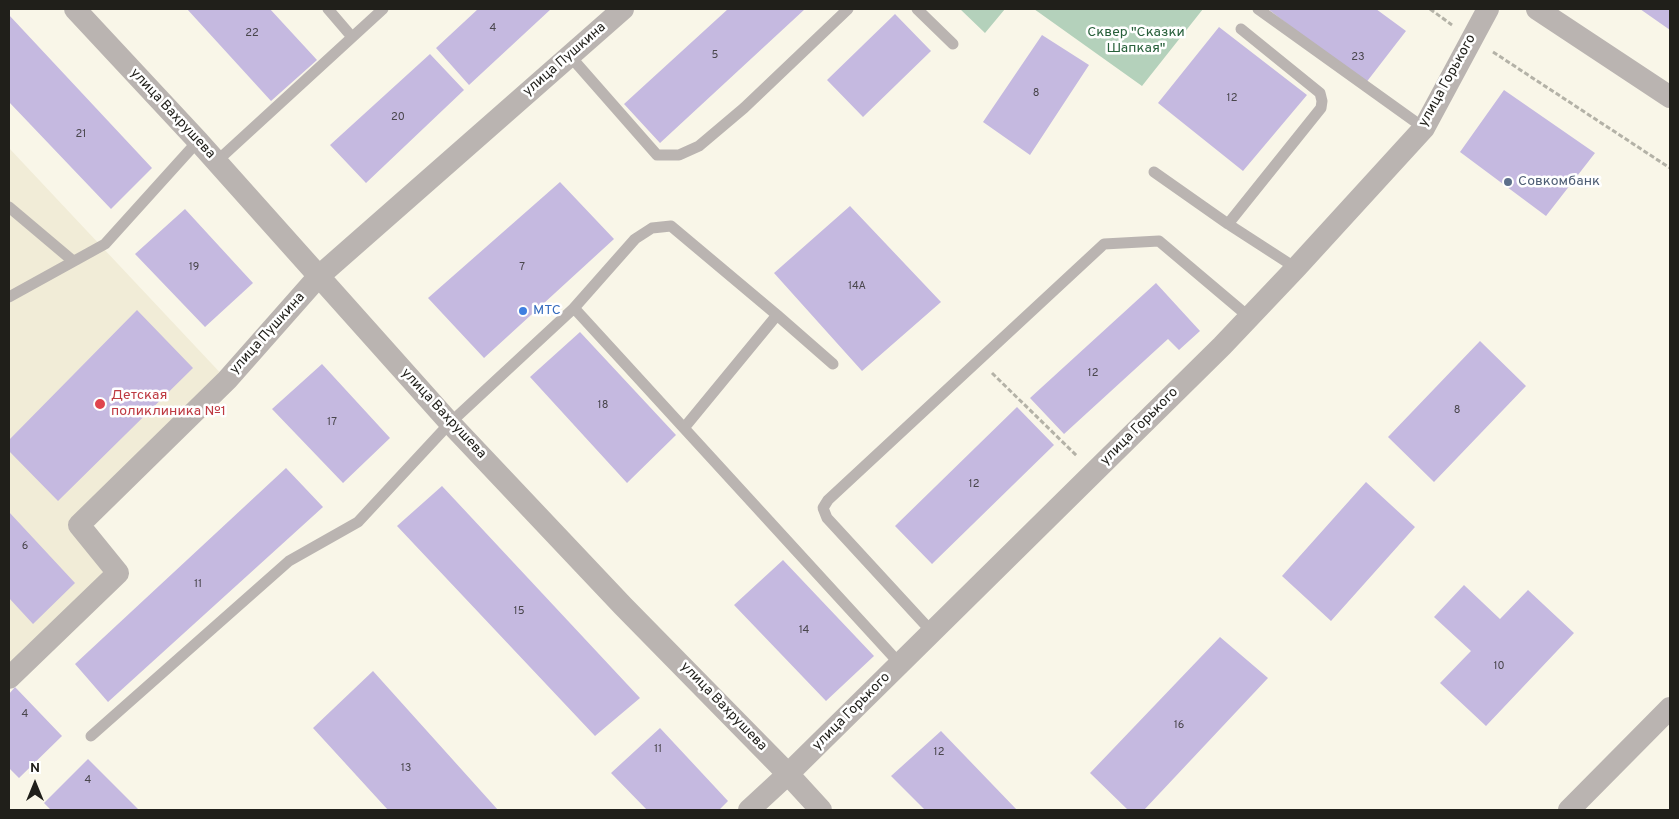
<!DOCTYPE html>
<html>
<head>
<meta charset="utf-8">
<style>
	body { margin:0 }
	#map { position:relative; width:1679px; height:819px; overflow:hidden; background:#f9f6e8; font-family:Overpass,sans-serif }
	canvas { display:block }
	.frame { position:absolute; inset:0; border:10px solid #201f1a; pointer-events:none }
	.north { position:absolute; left:10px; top:759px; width:50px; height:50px; -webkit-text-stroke:4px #fff; paint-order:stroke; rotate:0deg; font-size:14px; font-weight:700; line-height:20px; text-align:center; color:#201f1a }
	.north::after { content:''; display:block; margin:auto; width:18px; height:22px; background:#201f1a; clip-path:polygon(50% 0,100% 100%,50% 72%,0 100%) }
</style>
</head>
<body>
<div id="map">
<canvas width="1679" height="819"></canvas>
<div class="frame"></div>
<div class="north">N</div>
</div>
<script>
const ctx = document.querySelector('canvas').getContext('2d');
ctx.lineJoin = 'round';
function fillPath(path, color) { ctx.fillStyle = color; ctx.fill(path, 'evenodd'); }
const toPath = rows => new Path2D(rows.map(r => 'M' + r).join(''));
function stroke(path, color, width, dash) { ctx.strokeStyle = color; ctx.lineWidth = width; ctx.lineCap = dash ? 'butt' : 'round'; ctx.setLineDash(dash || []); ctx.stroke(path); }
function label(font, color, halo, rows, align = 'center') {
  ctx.font = font + ' Overpass,sans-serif'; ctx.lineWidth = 5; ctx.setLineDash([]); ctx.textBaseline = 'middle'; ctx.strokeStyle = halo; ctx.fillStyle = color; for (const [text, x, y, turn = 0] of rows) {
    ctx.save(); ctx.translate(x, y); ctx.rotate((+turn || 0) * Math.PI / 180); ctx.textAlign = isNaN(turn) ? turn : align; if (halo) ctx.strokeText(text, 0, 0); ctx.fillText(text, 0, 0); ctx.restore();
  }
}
fillPath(toPath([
	[9,148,227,380,79,524,118,573,9,678]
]), '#f1ecd7');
fillPath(toPath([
	[960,9,1005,9,985,33],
	[1034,9,1203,9,1142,86]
]), '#b4d1bb');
fillPath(toPath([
	[187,9,270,9,317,60,271,101],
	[478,9,551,9,469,85,436,48],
	[728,9,805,9,660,143,624,104],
	[1268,9,1376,9,1406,31,1365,84],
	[1640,9,1670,9,1670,30],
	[895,14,931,51,863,117,827,80],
	[9,15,152,168,111,209,9,102],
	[1219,27,1307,95,1243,171,1158,103],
	[1042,35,1089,65,1030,155,983,122],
	[430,54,464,90,366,183,330,145],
	[1504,90,1595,153,1546,216,1460,152],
	[560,182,614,239,484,358,428,298],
	[850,206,941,302,862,371,774,273],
	[185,209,253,283,205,327,135,254],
	[1156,283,1200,331,1179,350,1168,339,1064,434,1030,398],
	[137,310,193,368,58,501,9,451,9,440],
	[580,332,676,435,627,483,530,377],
	[1480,341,1526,386,1434,482,1388,437],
	[322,364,390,438,343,483,272,409],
	[1017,407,1054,445,932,564,895,526],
	[286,468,323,507,108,702,75,664],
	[1366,482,1415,527,1331,621,1282,576],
	[442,486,640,698,595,736,397,526],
	[9,512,75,583,33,624,9,598],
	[783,560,874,656,826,701,734,605],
	[1464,585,1500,619,1528,590,1574,633,1486,726,1440,683,1471,651,1434,617],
	[1220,637,1268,678,1144,810,1128,810,1090,773],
	[373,671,498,810,388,810,313,728],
	[15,687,62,736,19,778,9,768,9,694],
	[660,728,728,801,719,810,647,810,611,773],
	[941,731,1017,810,925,810,891,776],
	[88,759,139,810,51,810,44,803]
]), '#c5b9e0');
stroke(toPath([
	[1430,9,1452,25],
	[1493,52,1670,168],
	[992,373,1077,456]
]), '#b4b2a7', 3, [5, 2.5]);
stroke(toPath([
	[328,9,352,37],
	[917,9,953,44],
	[1258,9,1424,128],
	[570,56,657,155,679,155,699,146,744,108,848,9],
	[216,162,383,9],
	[1154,172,1228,224,1296,268],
	[9,207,73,261],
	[1228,224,1321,108,1322,101,1320,93,1241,29],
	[9,297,105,244,198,141],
	[574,308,635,239,652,228,671,226,777,315],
	[684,428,777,315,833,364],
	[932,632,827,518,823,508,828,500,1104,244,1159,241,1249,317],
	[91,736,289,561,358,522,450,423,574,308,900,664]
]), '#bab4b1', 11);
stroke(toPath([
	[75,9,198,141,450,423,623,606,788,774,821,810],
	[1537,9,1670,97],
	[9,678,118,573,79,525,227,380,318,277,623,9],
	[749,810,788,774,1222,346,1296,268,1424,128,1488,9],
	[1569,810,1670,708]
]), '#bab4b1', 22);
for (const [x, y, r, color] of [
	[1508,182,5,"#5c6f8a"],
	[523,311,5,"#3f7fe0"],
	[100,404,6,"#e0444e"]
]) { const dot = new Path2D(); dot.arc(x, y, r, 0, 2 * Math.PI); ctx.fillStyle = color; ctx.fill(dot); stroke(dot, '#fff', 2); }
label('11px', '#49464c', null, [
	["4",493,29],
	["22",252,34],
	["5",715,56],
	["23",1358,58],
	["8",1036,94],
	["12",1232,99],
	["20",398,118],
	["21",81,135],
	["19",194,268],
	["7",522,268],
	["14А",857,287],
	["12",1093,374],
	["18",603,406],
	["8",1457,411],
	["17",332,423],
	["12",974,485],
	["6",25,547],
	["11",198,585],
	["15",519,612],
	["14",804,631],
	["10",1499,667],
	["4",25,715],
	["16",1179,726],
	["11",658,750],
	["12",939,753],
	["13",406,769],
	["4",88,781]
]);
label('14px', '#28603b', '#fff', [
	["Сквер \"Сказки",1136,33],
	["Шапкая\"",1136,49]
]);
label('14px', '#201f1a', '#fff', [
	["улица Пушкина",565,60,-41],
	["улица Горького",1448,81,-61],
	["улица Вахрушева",172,114,47],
	["улица Пушкина",268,334,-48],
	["улица Вахрушева",443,414,47],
	["улица Горького",1140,427,-45],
	["улица Вахрушева",723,707,46],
	["улица Горького",852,712,-45]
]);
label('14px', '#4e5e75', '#fff', [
	["Совкомбанк",1518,182]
], 'left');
label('14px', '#366cbe', '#fff', [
	["МТС",533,311]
], 'left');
label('14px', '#be3a42', '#fff', [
	["Детская",111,396],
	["поликлиника №1",111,412]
], 'left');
</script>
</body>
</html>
